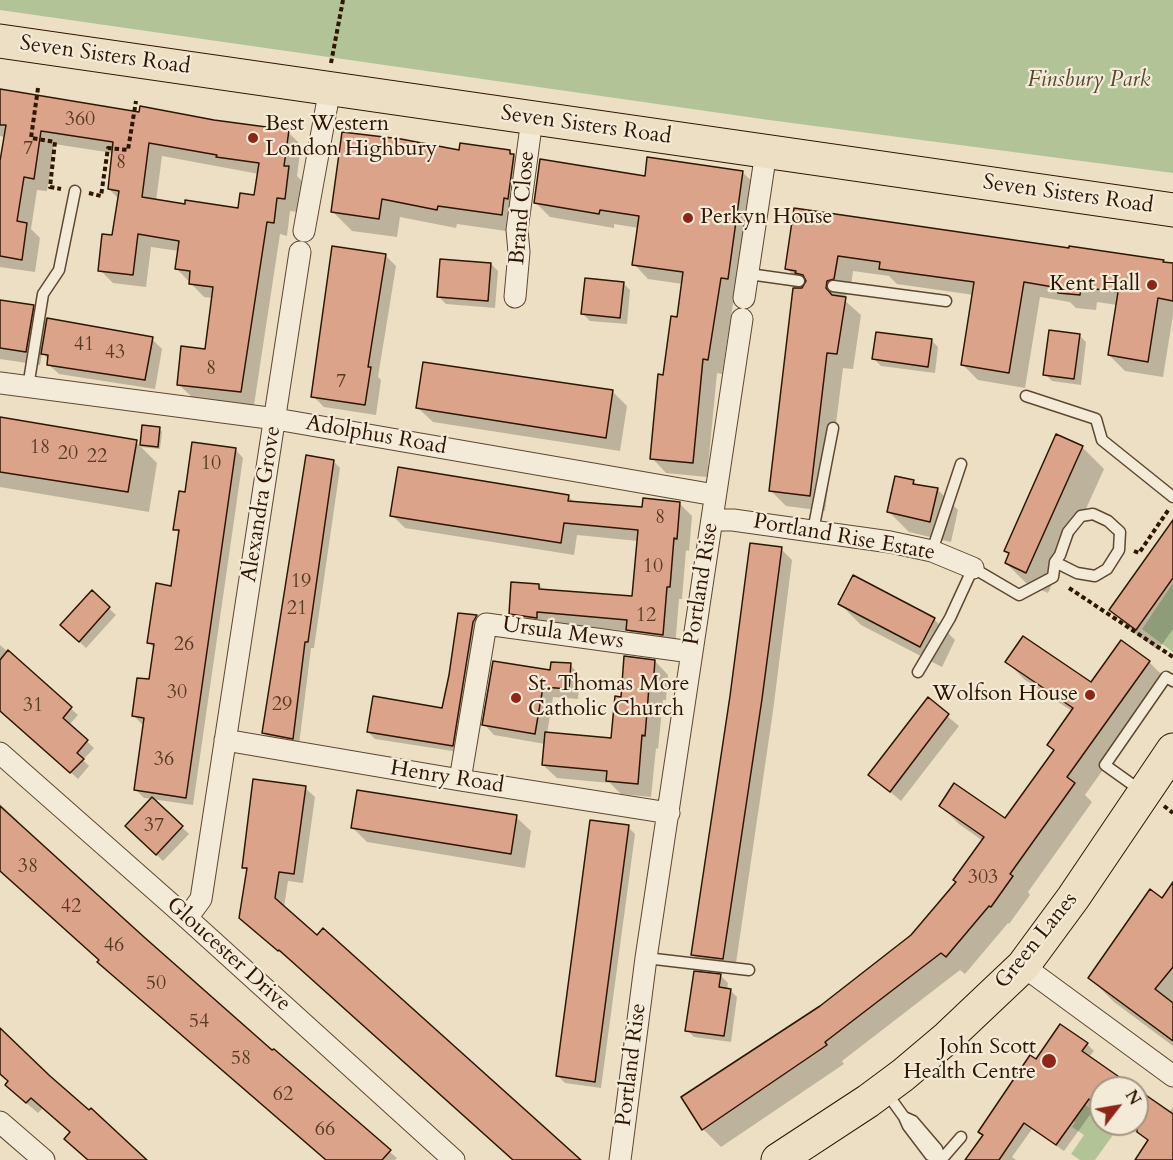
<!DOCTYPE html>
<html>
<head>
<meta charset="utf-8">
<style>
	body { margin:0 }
	#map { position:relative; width:1173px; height:1160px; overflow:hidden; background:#eddfc3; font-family:Cardo,serif }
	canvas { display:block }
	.north { position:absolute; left:1089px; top:1076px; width:60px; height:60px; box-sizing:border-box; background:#f3ead8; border:2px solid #a49582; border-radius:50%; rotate:59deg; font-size:16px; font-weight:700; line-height:24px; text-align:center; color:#2e1600 }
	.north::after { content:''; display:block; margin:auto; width:21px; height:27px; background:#8f2418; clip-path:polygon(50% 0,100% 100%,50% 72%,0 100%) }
</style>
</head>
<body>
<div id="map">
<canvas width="1173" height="1160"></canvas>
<div class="north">N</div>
</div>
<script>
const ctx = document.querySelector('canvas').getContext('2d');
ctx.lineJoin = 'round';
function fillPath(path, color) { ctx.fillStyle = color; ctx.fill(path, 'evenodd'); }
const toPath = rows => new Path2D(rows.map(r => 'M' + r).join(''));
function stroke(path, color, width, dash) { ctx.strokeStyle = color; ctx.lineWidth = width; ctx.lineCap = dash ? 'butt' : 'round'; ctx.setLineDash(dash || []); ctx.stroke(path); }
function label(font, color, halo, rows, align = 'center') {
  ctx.font = font + ' Cardo,serif'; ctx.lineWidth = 4.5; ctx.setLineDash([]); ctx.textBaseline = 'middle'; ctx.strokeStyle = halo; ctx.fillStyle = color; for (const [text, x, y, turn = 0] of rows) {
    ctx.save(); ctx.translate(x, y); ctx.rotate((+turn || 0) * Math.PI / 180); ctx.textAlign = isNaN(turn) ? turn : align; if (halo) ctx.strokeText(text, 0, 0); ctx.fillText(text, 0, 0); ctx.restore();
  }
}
fillPath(toPath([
	[0,0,1173,0,1173,173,769,120,0,10],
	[1173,583,1173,652,1142,629],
	[1055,1083,1101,1116,1101,1124,1113,1124,1118,1128,1095,1160,1080,1160,1071,1154,1084,1135,1072,1127,1075,1122,1043,1099]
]), '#b3c398');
fillPath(toPath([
	[0,91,140,114,288,132,301,145,297,176,302,181,298,212,290,211,287,236,280,234,254,405,192,397,178,384,206,350,213,298,204,297,176,268,179,251,151,247,146,287,113,283,100,270,114,236,119,199,109,189,113,153,54,144,47,191,37,190,31,229,40,238,35,272,0,267,0,171,5,137,0,136],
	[162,156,259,174,255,197,239,210,156,201],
	[510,151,533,175,520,233,457,224,456,228,400,217,397,237,352,231,333,212,461,152],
	[742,172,757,186,735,291,722,374,717,373,707,477,666,473,652,458,664,376,678,319,683,284,648,279,634,264,639,228,614,224,614,228,550,217,535,202,646,178],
	[795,210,1070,250,1163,261,1166,264,1173,265,1173,315,1163,377,1125,371,1109,355,1117,305,1097,302,1096,310,1076,308,1070,302,1040,297,1025,388,978,380,962,364,974,295,897,284,889,276,853,271,850,294,846,295,843,299,861,315,853,369,843,368,825,511,786,506,770,490,803,289,806,285,803,284,787,269],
	[385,255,396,266,378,377,381,380,376,415,324,407,313,396],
	[491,264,498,271,495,308,446,304,439,297],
	[623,283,630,290,627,324,590,321,583,314],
	[0,302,33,307,48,321,152,339,162,349,155,389,59,374,48,364,49,360,42,353,40,365,0,359],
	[1079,335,1086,342,1081,385,1052,381,1045,374],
	[931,340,938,347,935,373,881,366,874,359],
	[425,363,613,392,627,406,620,451,433,422,418,408],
	[0,419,136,442,157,463,149,512,0,487],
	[144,427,159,429,162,432,160,449,141,447],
	[1057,436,1083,448,1104,469,1048,593,1027,584,1006,563,1010,555,1006,551],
	[235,449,243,458,193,805,152,799,189,834,163,861,127,826,152,799,144,798,136,790,145,724,142,724,133,715,150,681,155,649,149,643,173,587,180,534,175,529,186,493],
	[333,461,340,468,314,648,311,648,299,745,271,740,264,733],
	[913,481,918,486,937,489,958,510,951,542,909,532,888,511],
	[568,496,575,503,644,509,679,503,692,516,689,551,686,550,682,599,679,599,675,647,640,643,629,631,550,624,523,627,510,614,539,585,545,591,633,598,638,541,577,535,574,555,405,528,392,515],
	[1173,522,1173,629,1158,650,1132,631,1111,610],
	[781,549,792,560,773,711,735,970,704,966,692,954],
	[92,593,116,615,86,648,62,625],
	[840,604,934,619,955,640,942,667,861,625],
	[459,614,476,617,483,623,459,752,375,739,368,732,444,710],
	[0,645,78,715,69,725,94,748,83,760,89,766,78,779,0,709],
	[655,661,668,675,666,700,663,700,658,749,656,748,651,797,621,794,610,783,557,778,543,765,545,744,494,735,484,724,551,672,570,665,580,675,578,699,553,697,547,734,613,740,622,698],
	[1007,662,1092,684,1149,662,1167,680,1085,795,1092,802,1028,892,1030,895,1009,924,1008,923,965,974,960,970,842,1061,844,1064,721,1147,703,1129,683,1097,821,1007,912,936,958,882,983,841,959,824,941,806,1006,820,1055,751,1072,711,1025,680],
	[928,700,959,726,901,801,870,775],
	[305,788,315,797,303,883,288,881,284,907,579,1160,514,1160,289,958,288,959,250,927,248,871,243,867],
	[0,804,18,821,17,823,273,1053,397,1158,395,1160,327,1160,101,960,0,869],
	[516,817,531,831,525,868,367,842,353,828],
	[628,827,635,834,601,1088,565,1083,558,1076],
	[1173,884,1173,1046,1114,1002,1090,978,1162,901],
	[721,976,728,983,727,990,730,990,737,997,731,1042,694,1037,687,1030],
	[0,1030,34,1063,144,1160,88,1160,77,1150,66,1139,72,1132,43,1108,38,1113,18,1096,9,1082,0,1074],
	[1087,1044,1094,1051,1089,1057,1133,1088,1101,1088,1101,1108,1097,1105,1064,1151,1032,1129,1012,1157,1016,1160,977,1160,1036,1061],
	[1137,1091,1169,1113,1173,1107,1173,1160,1136,1160,1149,1141,1124,1124,1137,1124]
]), '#0003');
const building = toPath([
	[0,89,139,112,140,106,214,120,289,130,284,166,289,166,285,199,277,198,274,223,267,222,241,392,177,385,181,346,205,349,213,287,189,284,190,271,175,269,179,241,138,234,133,275,98,271,102,234,112,235,119,191,108,189,113,142,41,131,34,179,24,177,17,221,27,223,22,260,0,256,0,161,6,125,0,125,0,89],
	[149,143,217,155,216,157,259,163,254,195,240,193,238,208,185,200,185,204,142,197,149,143],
	[342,132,401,139,459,150,460,143,510,150,510,154,514,154,508,199,504,198,502,215,438,206,437,210,382,199,379,219,331,212,342,132],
	[647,157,743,171,728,279,721,278,708,360,703,359,693,463,650,459,658,374,663,375,671,316,677,317,683,272,632,265,639,216,600,210,599,214,534,203,540,159,645,176,647,157],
	[794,208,1069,248,1069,246,1164,260,1163,262,1173,263,1173,301,1158,298,1148,362,1108,355,1118,292,1081,287,1080,295,1058,293,1059,288,1024,282,1009,373,961,365,974,282,879,269,880,262,838,256,834,279,827,281,826,288,832,295,846,297,837,354,827,353,810,496,769,491,793,288,802,288,806,281,803,275,795,273,796,271,785,269,794,208],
	[332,246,386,254,368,367,371,367,365,405,311,397,332,246],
	[440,259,491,263,488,301,437,297,440,259],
	[585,278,624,282,620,318,581,314,585,278],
	[0,300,34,305,26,352,0,348,0,300],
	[47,318,153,337,145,380,47,365,48,355,41,354,47,318],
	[1049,330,1080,334,1074,379,1043,375,1049,330],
	[876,332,932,339,928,367,872,359,876,332],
	[423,362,613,390,606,438,416,408,423,362],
	[0,417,137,440,128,492,0,472,0,417],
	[142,425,160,427,158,447,140,445,142,425],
	[1056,434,1083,446,1026,573,1005,563,1009,553,1004,551,1056,434],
	[192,442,236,448,186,798,134,790,144,718,132,716,137,678,149,679,154,644,147,643,156,583,171,586,179,530,173,530,179,491,185,492,192,442],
	[306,455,334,460,308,642,305,642,293,739,262,733,306,455],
	[398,467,569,495,568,501,642,507,643,498,680,502,677,539,674,538,670,587,667,587,663,635,626,630,627,620,537,612,537,618,509,614,511,582,539,584,539,589,632,596,638,530,564,523,561,543,390,516,398,467],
	[895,476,914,480,913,484,938,488,930,522,887,512,895,476],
	[1173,520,1173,578,1136,630,1109,610,1173,520],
	[750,543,782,547,762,699,723,959,691,955,730,696,750,543],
	[853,575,935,618,920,647,838,604,853,575],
	[92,590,110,607,79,642,60,625,92,590],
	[458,613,477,615,473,622,453,746,367,732,373,696,442,708,449,675,458,613],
	[1023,636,1091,682,1121,640,1150,661,1067,777,1075,783,1010,874,1013,876,991,907,989,906,946,957,941,953,825,1042,827,1045,702,1130,681,1097,820,1006,861,974,911,935,956,882,953,880,984,837,939,806,954,783,1005,818,1054,750,1047,745,1073,708,1005,662,1023,636],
	[8,650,72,707,63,718,88,740,77,753,84,759,70,773,0,711,0,660,8,650],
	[624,656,655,660,653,687,649,687,645,736,642,735,638,784,606,781,607,771,542,765,545,732,611,738,615,696,621,697,624,656],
	[493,661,550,670,551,662,571,663,569,689,543,687,535,734,482,725,493,661],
	[928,697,949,714,890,792,868,775,928,697],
	[253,779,306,786,294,874,279,872,275,898,317,935,323,928,581,1160,513,1160,279,950,278,951,239,918,247,868,242,868,253,779],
	[357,790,517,815,511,854,351,828,357,790],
	[152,797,183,826,156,855,125,826,152,797],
	[0,806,144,937,272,1050,274,1049,391,1150,382,1160,326,1160,119,981,97,962,99,960,0,871,0,806],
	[590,820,629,825,595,1082,556,1076,590,820],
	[1173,882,1173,967,1155,989,1173,1003,1173,1041,1088,978,1150,889,1162,898,1173,882],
	[694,971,721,974,719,987,731,989,724,1036,685,1031,694,971],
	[1060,1024,1088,1043,1082,1051,1135,1088,1101,1088,1101,1107,1089,1099,1056,1145,1024,1123,999,1160,965,1160,983,1135,978,1132,1030,1055,1036,1059,1060,1024],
	[0,1028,50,1076,89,1110,91,1108,147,1160,88,1160,64,1139,70,1132,31,1098,26,1103,5,1085,8,1081,0,1074,0,1028],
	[1137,1089,1173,1114,1173,1160,1135,1160,1148,1140,1137,1132,1137,1089]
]);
fillPath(building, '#dba38a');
stroke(building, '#2e1600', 1.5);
const service = toPath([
	[749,274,799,281],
	[833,286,946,301],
	[28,387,43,294,59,270,75,191],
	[1026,396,1096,419,1102,440,1173,497],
	[813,531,833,428],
	[932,551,961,464],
	[918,672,950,618,973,568,1019,595,1053,577,1055,562,1060,555,1068,532,1081,516,1093,514,1108,521,1120,532,1119,550,1107,569,1095,576,1077,573,1055,562],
	[1140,790,1105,765,1166,677,1173,681],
	[646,958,749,970],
	[886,1092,904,1117,908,1126,930,1155,941,1160],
	[904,1117,913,1121,937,1149,941,1160],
	[941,1160,961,1137]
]);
const minor = toPath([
	[304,231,330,88],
	[515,297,519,252,517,230,532,119],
	[744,298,766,152],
	[0,383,276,419,715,495],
	[712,520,733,520,890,542,932,551,973,568],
	[225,740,460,780,669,813],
	[0,753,187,918,454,1160],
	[460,780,486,624,691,652],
	[187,918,201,899,300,252],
	[1023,966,1173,1076],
	[0,1122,44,1160],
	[620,1160,646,958,742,319]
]);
const primary = toPath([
	[778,1160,868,1101,903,1075,948,1037,1023,966,1073,898,1173,750]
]);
const trunk = toPath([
	[0,41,1173,210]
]);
stroke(service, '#5e4831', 13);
stroke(minor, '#5e4831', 23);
stroke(primary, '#2e1600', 35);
stroke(trunk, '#2e1600', 35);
stroke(toPath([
	[331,63,343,0],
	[38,88,31,138,55,142,50,187,61,189],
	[89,193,101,196,108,148,128,150,136,101],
	[1134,551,1139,553,1169,509],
	[1069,588,1173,657],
	[1164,806,1173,813]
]), '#2e1600', 4, [4.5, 3]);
stroke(service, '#f3ead8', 10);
stroke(minor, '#f3ead8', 21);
stroke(primary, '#eddfc3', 33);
stroke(trunk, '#eddfc3', 33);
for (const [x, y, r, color] of [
	[253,138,6,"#8f2418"],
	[688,218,6,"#8f2418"],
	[1152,285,6,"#8f2418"],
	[1090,695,6,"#8f2418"],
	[516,698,6,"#8f2418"],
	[1049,1061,8,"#8f2418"]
]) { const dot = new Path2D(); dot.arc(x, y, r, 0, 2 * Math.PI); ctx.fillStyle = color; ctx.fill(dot); stroke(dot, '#f3ead8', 2); }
label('20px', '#593922', null, [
	["360",80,120],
	["7",28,149],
	["8",121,163],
	["41",84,345],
	["43",115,353],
	["8",211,369],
	["7",341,382],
	["18",40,448],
	["20",68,454],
	["22",97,457],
	["10",211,464],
	["8",660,518],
	["10",653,567],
	["19",301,582],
	["21",297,609],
	["12",646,616],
	["26",184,645],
	["30",177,693],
	["29",282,705],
	["31",33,706],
	["36",164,760],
	["37",154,826],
	["38",28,867],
	["303",983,878],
	["42",71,907],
	["46",114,946],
	["50",156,984],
	["54",199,1022],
	["58",241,1059],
	["62",283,1095],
	["66",325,1130]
]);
label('22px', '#2e1600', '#f3ead8', [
	["Seven Sisters Road",105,56,8],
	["Seven Sisters Road",586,126,8],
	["Seven Sisters Road",1068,195,8],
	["Brand Close",523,208,-85],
	["Adolphus Road",376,436,10],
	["Alexandra Grove",262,504,-81],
	["Portland Rise Estate",844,538,10],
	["Portland Rise",702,584,-81],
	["Ursula Mews",563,634,8],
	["Henry Road",447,778,9],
	["Green Lanes",1037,941,-51],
	["Gloucester Drive",228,955,42],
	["Portland Rise",632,1065,-83]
]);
label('italic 22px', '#564a2e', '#f3ead8', [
	["Finsbury Park",1089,81]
]);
label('22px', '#2e1600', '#f3ead8', [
	["Best Western",265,125],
	["London Highbury",265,150],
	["Perkyn House",700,218],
	["Kent Hall",1140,285,"right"],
	["St. Thomas More",528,685],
	["Catholic Church",528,710],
	["Wolfson House",1078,695,"right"],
	["John Scott",1036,1048,"right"],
	["Health Centre",1036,1073,"right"]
], 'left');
</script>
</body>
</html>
